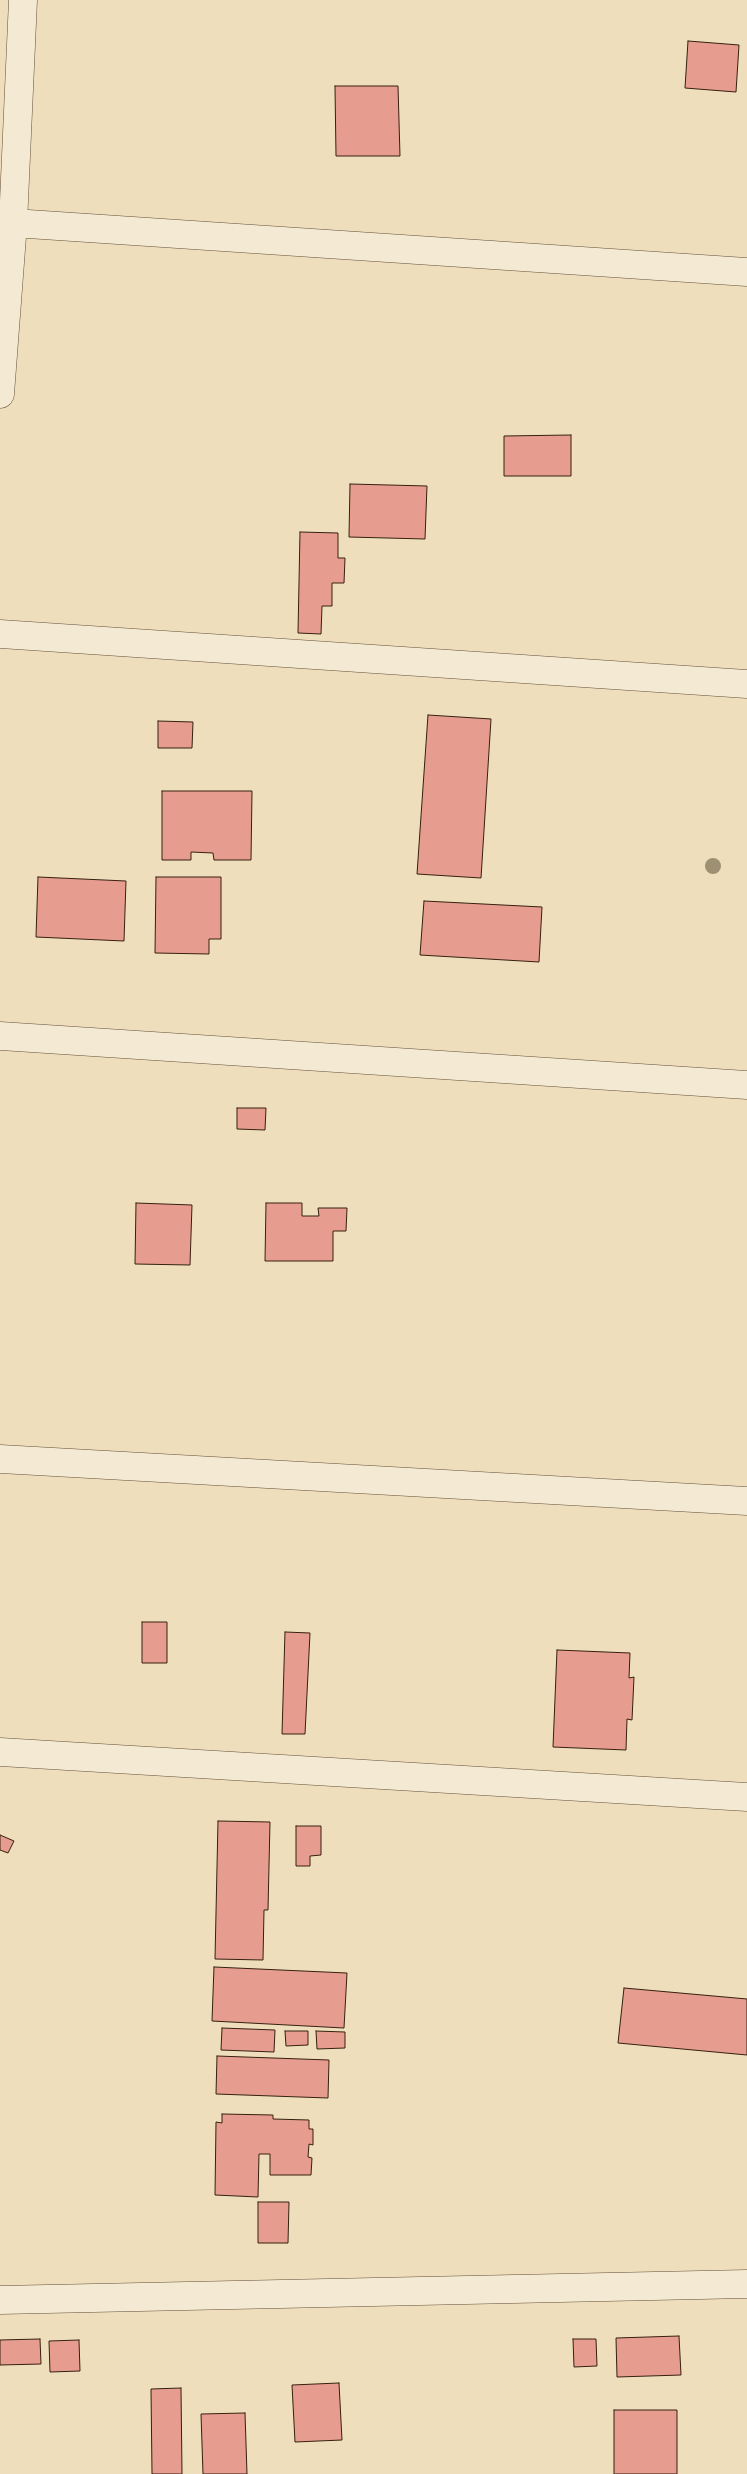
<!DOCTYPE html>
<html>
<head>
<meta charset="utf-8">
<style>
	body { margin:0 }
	canvas { display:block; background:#eedebb }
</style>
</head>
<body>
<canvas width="747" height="2474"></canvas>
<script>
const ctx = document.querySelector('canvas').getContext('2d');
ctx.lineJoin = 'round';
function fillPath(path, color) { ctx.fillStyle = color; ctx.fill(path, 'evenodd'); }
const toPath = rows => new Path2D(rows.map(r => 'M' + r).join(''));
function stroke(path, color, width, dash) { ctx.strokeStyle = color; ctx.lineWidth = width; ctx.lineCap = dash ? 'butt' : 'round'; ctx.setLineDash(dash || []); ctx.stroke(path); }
const building = toPath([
	[688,41,739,45,736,92,685,88,688,41],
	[335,86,398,86,400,156,336,156,335,86],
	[571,435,571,476,504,476,504,436,571,435],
	[350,484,427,486,425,539,349,537,350,484],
	[300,532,338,533,338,558,345,558,344,583,332,583,332,606,322,606,321,634,298,633,300,532],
	[428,715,491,719,481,878,417,874,428,715],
	[158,721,193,722,192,748,158,748,158,721],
	[162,791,252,791,251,860,214,860,213,853,191,852,191,860,162,860,162,791],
	[38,877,126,881,124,941,36,937,38,877],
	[156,877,221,877,221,939,209,939,209,954,155,953,156,877],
	[424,901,542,907,539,962,420,955,424,901],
	[237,1108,266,1108,265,1130,237,1129,237,1108],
	[136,1203,192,1205,190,1265,135,1264,136,1203],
	[266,1203,302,1203,302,1216,319,1216,318,1208,347,1208,346,1231,333,1231,333,1261,265,1261,266,1203],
	[142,1622,167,1622,167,1663,142,1663,142,1622],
	[285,1632,310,1633,305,1734,282,1734,285,1632],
	[557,1650,630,1653,629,1678,634,1677,632,1720,627,1719,626,1750,553,1747,557,1650],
	[218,1821,270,1822,268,1910,264,1910,263,1960,215,1959,218,1821],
	[296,1826,321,1826,321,1855,310,1856,310,1866,296,1866,296,1826],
	[0,1835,14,1841,8,1853,0,1850,0,1835],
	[214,1967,347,1973,344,2028,212,2021,214,1967],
	[624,1988,747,1999,747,2055,618,2043,624,1988],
	[222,2028,275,2030,274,2052,221,2050,222,2028],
	[285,2031,308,2031,308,2045,286,2046,285,2031],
	[316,2031,345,2032,345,2048,317,2049,316,2031],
	[217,2056,329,2060,328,2098,216,2094,217,2056],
	[222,2114,273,2115,273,2119,309,2120,309,2129,313,2129,313,2145,309,2144,308,2157,312,2158,311,2175,270,2175,270,2154,259,2154,258,2197,215,2195,216,2122,222,2123,222,2114],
	[258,2202,289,2202,288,2243,258,2243,258,2202],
	[679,2336,681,2375,617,2377,616,2338,679,2336],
	[40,2339,41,2364,0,2365,0,2340,40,2339],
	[573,2339,596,2339,597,2366,574,2367,573,2339],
	[79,2340,80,2371,50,2372,49,2341,79,2340],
	[339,2383,342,2440,295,2442,292,2385,339,2383],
	[181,2388,182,2474,152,2474,151,2389,181,2388],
	[614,2410,677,2410,677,2474,614,2474,614,2410],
	[245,2413,247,2474,203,2474,201,2414,245,2413]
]);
fillPath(building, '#e69d90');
stroke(building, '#36200f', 1);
const minor = toPath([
	[13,223,747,272],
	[0,394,13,223,23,0],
	[0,634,747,684],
	[0,1036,747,1085],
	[0,1459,747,1501],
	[0,1752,747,1797],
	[0,2300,747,2284]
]);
stroke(minor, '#64503a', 29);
stroke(minor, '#f4ead3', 28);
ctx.fillStyle = '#9e9072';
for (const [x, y] of [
	[713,866]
]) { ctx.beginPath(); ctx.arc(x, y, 8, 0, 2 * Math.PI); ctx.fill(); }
</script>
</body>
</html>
